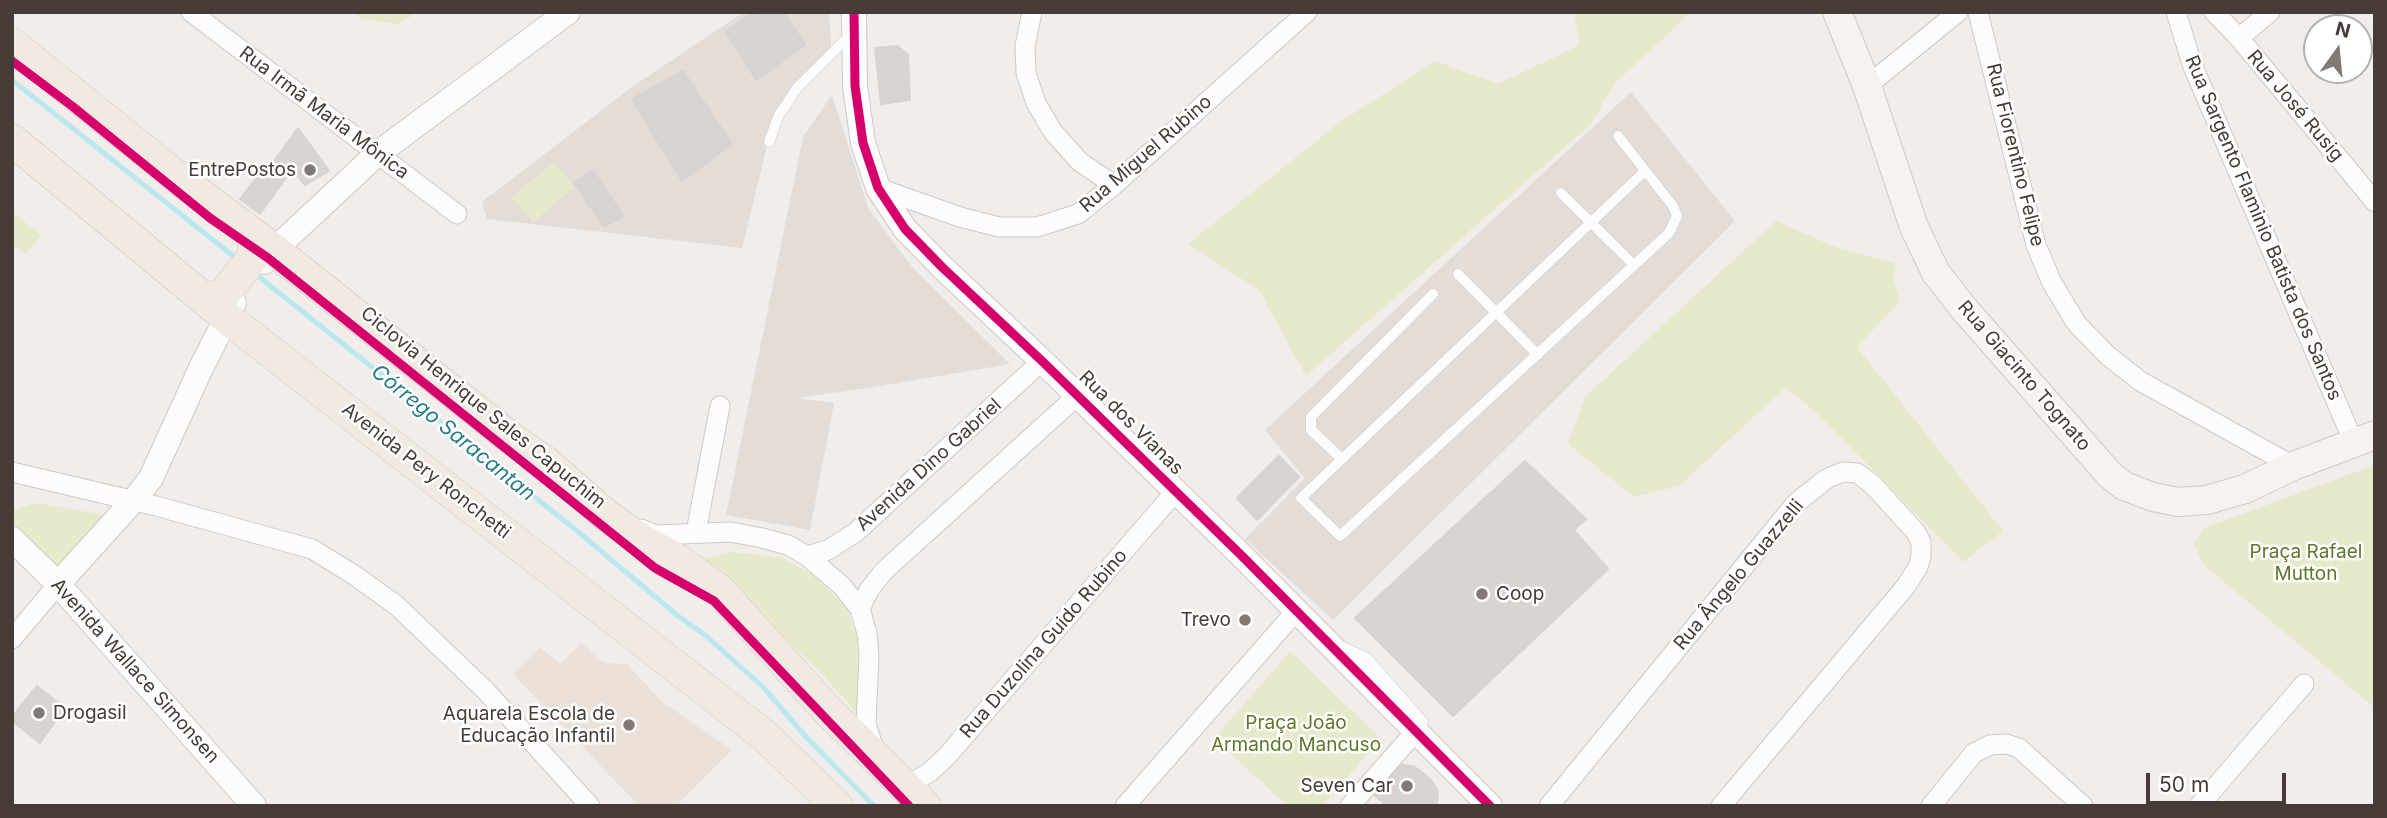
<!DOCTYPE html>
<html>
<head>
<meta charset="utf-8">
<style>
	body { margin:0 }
	#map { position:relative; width:2387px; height:818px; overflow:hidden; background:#f0edea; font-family:Inter,sans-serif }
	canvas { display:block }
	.frame { position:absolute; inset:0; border:14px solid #463b36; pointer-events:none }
	.north { position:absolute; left:2303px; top:14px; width:70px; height:70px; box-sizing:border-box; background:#fff; border:2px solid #b5b1af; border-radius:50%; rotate:15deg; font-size:19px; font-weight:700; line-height:28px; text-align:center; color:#463b36 }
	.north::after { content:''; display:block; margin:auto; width:24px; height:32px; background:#827975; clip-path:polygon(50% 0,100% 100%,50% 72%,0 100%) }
	.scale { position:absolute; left:2146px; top:773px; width:140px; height:32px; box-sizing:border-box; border:4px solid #463b36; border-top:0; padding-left:9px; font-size:21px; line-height:24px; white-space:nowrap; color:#463b36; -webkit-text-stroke:5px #fff; paint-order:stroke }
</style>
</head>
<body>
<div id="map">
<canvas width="2387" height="818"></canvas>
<div class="frame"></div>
<div class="north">N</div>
<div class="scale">50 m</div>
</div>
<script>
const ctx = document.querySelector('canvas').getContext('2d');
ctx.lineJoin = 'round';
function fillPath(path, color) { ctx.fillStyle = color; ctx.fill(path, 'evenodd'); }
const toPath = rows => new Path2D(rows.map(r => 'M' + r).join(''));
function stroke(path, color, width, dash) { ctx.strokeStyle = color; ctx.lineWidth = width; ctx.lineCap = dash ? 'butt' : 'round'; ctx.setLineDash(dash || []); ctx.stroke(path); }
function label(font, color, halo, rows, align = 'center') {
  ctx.font = font + ' Inter,sans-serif'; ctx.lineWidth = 5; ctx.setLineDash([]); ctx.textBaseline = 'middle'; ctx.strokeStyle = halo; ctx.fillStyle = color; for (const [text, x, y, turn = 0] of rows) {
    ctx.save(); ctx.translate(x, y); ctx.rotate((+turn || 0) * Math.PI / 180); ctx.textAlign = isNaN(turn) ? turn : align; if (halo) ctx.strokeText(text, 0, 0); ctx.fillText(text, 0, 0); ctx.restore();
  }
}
fillPath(toPath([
	[744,12,829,12,832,58,804,72,774,118,742,248,487,219,482,202,632,87],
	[1631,92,1735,221,1333,620,1245,539,1305,478,1265,430],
	[832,95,868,208,912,267,1010,364,868,388,796,398,834,403,810,530,726,515,803,137]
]), '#e4ddd7');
fillPath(toPath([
	[582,643,604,663,627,664,661,701,732,750,676,806,639,806,513,674,540,647,560,664]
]), '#ebe1d9');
fillPath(toPath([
	[352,12,418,12,399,24,361,19],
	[1574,12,1681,12,1688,15,1614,84,1591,124,1306,376,1259,290,1188,244,1340,122,1435,61,1498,84,1580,45],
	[554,162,575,187,533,222,511,197],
	[12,212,41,235,26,254,12,244],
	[1776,221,1835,247,1896,264,1893,279,1900,301,1857,347,2003,531,1963,562,1815,411,1785,388,1679,486,1634,497,1568,444,1585,397],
	[2375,465,2375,708,2203,564,2194,544,2204,528],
	[35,503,105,515,58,567,12,522,12,511],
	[731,552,780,557,814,575,847,609,865,662,856,712,824,676,704,559],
	[1290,651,1381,739,1322,806,1288,806,1214,739]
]), '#e6eaca');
stroke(toPath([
	[12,80,237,259],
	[253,272,576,530,678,616,705,635,763,687,807,738,874,806]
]), '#bae8ee', 5);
const building = toPath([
	[754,12,783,12,805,45,756,80,726,31,754,12],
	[898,46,908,55,910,100,881,104,875,48,898,46],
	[683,71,732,144,682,181,632,99,683,71],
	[298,128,329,171,305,185,292,169,260,214,240,199,268,162,274,161,298,128],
	[593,171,623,216,604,227,574,183,593,171],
	[1279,456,1299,477,1257,520,1237,498,1279,456],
	[1525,461,1586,519,1574,530,1608,569,1453,716,1355,618,1525,461],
	[37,686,65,708,40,743,12,721,12,717,37,686],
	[1399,764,1415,767,1431,780,1438,791,1437,803,1435,806,1387,806,1372,793,1399,764]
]);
fillPath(building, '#d8d4d1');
stroke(building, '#d9d3d0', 2);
const service = toPath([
	[1618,136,1673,206,1677,216,1669,233,1340,536,1301,498,1645,171],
	[769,142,779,115,797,88,850,35],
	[1561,193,1634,265],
	[1458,274,1538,355],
	[1342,459,1311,430,1311,417,1433,294],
	[1343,647,1367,658,1423,722]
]);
const minor = toPath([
	[191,12,457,214],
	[1032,12,1025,46,1026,73,1036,103,1053,132,1080,162,1114,185],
	[1978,12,2036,245,2052,283,2077,324,2107,355,2140,381,2293,466],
	[2176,12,2192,64,2354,443],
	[2214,12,2239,38,2375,202],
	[2239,38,2270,12],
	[1867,86,1958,12],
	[878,188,960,217,999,227,1037,227,1078,214,1114,185,1307,12],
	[12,472,156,506,312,549,354,575,396,605,486,691,590,806],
	[641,529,656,535,731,532,762,538,788,545,807,556,842,586,860,609,867,633,869,655,866,724,875,752],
	[696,532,720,406],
	[807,556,828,550,856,532,1042,361],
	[860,609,869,590,884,571,1078,395],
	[12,639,58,584],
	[905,787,930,772,948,755,1175,492],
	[1125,806,1297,610],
	[1350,806,1416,731],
	[1549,806,1795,504,1826,479,1843,472,1857,473,1872,484,1915,531,1921,542,1921,556,1918,567,1906,586,1721,806],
	[1931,806,1974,753,1990,745,2006,744,2019,748,2083,806],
	[2199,806,2304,684]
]);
const tertiary = toPath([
	[854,12,855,86,863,143,878,188,905,229,943,268,1042,361,1242,556,1490,806],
	[264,262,274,250,377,154,568,12],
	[12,539,58,584,254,806],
	[58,584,134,500,151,478,201,368,234,303]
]);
const secondary = toPath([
	[1837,12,1867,86,1914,227,1936,273,1965,310,2110,475,2124,486,2153,497,2178,502,2207,500,2245,489,2293,466,2375,435]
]);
const primary = toPath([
	[12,44,177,177,274,250,512,439,544,461,607,516,641,540,678,560,719,590,828,711,925,806],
	[12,140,226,317,765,736,837,806],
	[204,299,223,295,251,260,254,248,253,235]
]);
stroke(service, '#cdc9c6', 11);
stroke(minor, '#cdc9c6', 21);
stroke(tertiary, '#cdc9c6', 26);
stroke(secondary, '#d1c9c2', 30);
stroke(primary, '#d2c3b7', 33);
stroke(service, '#fdfcfc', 10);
stroke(minor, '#fdfcfc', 19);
stroke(tertiary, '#fdfcfc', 24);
stroke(secondary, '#f7f2ee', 28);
stroke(primary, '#f1eae3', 32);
stroke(toPath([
	[854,12,855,86,863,143,878,188,905,229,943,268,1042,361,1242,556,1490,806],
	[12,61,72,106,210,218,268,258,655,568,714,601,909,806]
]), '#d6006c', 9);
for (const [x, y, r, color] of [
	[310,170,7,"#827975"],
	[1482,594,7,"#827975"],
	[1245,620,7,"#827975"],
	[39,713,7,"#827975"],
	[629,725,7,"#827975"],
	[1407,786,7,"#827975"]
]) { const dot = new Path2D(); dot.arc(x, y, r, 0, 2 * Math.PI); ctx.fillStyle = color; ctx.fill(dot); stroke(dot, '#fff', 2.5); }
label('19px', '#463b36', '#fff', [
	["Rua José Rusig",2295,106,50],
	["Rua Irmã Maria Mônica",324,113,37],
	["Rua Miguel Rubino",1146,154,-41],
	["Rua Fiorentino Felipe",2015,155,76],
	["Rua Sargento Flaminio Batista dos Santos",2263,228,67],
	["Rua Giacinto Tognato",2024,376,49],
	["Ciclovia Henrique Sales Capuchim",483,408,39],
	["Rua dos Vianas",1131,423,45],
	["Avenida Dino Gabriel",929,465,-42],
	["Avenida Pery Ronchetti",426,471,38],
	["Rua Ângelo Guazzelli",1739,575,-50],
	["Rua Duzolina Guido Rubino",1044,644,-49],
	["Avenida Wallace Simonsen",135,671,48]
]);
label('19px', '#463b36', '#fff', [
	["EntrePostos",296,170],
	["Coop",1496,594,"left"],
	["Trevo",1231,620],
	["Drogasil",53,713,"left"],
	["Aquarela Escola de",615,714],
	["Educação Infantil",615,736],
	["Seven Car",1393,786]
], 'right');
label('19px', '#5d7829', '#fff', [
	["Praça Rafael",2306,552],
	["Mutton",2306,574],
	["Praça João",1296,723],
	["Armando Mancuso",1296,745]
]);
label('italic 21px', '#287c8a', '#fff', [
	["Córrego Saracantan",453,433,39]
]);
</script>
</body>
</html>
